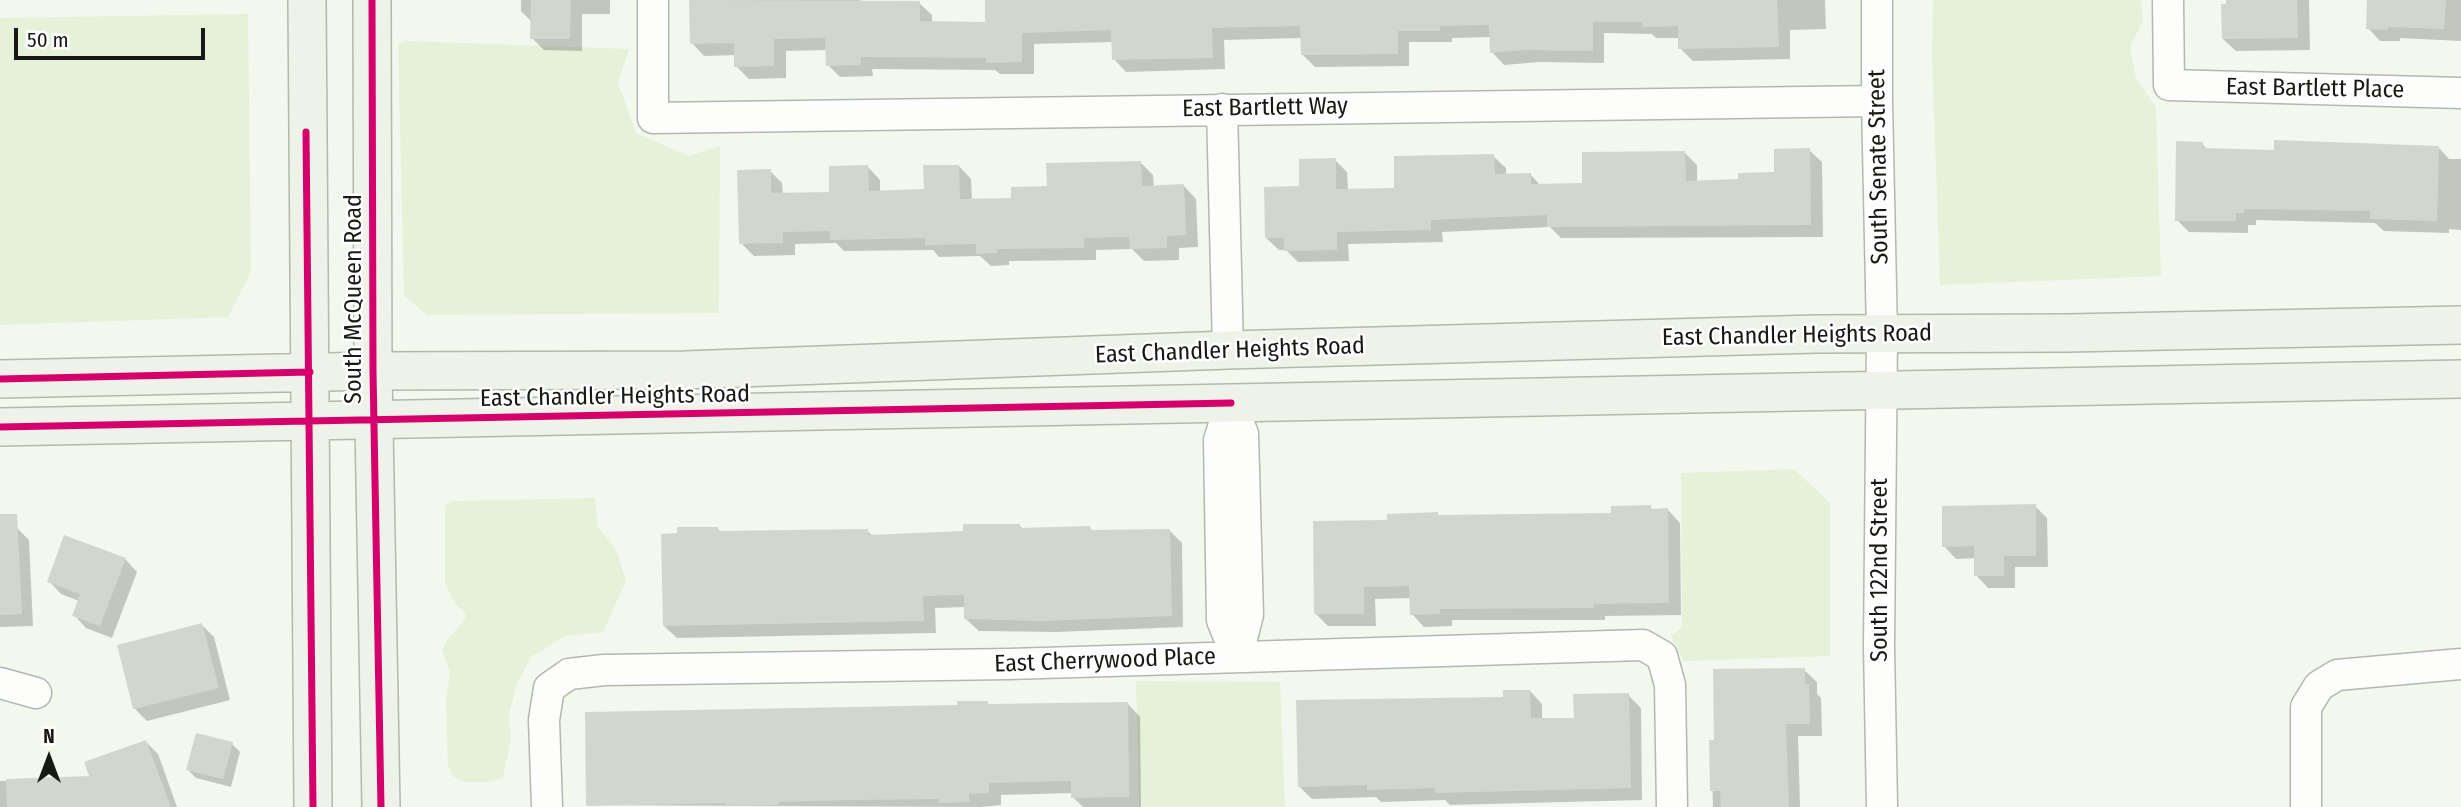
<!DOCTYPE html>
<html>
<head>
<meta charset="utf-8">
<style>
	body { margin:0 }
	#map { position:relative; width:2461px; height:807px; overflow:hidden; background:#f3f8ee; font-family:"Fira Sans Condensed",sans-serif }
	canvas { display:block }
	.north { position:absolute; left:14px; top:723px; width:70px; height:70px; -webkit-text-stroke:5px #fff; paint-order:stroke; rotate:0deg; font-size:19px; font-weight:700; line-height:28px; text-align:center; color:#171a14 }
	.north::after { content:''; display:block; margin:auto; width:24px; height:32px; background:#171a14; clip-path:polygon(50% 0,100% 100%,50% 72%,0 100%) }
	.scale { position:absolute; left:14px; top:28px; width:191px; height:32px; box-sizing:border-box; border:4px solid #171a14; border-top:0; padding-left:9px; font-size:21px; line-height:24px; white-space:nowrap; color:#171a14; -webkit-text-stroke:5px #fff; paint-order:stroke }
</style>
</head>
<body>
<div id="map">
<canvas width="2461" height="807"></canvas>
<div class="north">N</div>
<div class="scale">50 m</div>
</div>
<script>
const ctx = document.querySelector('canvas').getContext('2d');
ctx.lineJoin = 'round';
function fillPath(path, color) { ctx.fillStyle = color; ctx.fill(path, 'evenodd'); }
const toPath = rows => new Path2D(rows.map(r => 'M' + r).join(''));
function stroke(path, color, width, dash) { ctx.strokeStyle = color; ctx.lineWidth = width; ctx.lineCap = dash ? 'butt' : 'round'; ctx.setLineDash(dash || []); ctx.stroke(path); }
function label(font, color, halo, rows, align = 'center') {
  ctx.font = font + ' "Fira Sans Condensed",sans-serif'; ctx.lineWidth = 5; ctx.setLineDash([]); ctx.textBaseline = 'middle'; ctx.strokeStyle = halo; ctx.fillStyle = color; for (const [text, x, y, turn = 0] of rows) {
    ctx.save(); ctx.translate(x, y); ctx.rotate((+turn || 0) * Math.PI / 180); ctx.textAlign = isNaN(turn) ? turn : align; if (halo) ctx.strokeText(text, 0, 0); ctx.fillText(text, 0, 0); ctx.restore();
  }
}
fillPath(toPath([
	[1933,0,2141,0,2143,21,2130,47,2136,78,2156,107,2161,276,1940,285,1932,57],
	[248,14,251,272,228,317,0,325,0,18],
	[407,41,629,49,618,83,636,133,689,156,720,146,719,313,427,315,404,296,398,44],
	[1794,469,1830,503,1830,656,1684,661,1671,637,1682,627,1681,473],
	[595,498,598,527,616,549,626,581,603,632,566,636,532,656,516,685,509,716,511,738,503,777,492,782,464,782,454,777,448,766,446,701,450,673,442,650,447,640,465,619,465,613,456,605,445,584,445,506,452,501],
	[1136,681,1280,682,1285,807,1139,807]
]), '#e5f1d9');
fillPath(toPath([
	[521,0,610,0,610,14,582,14,582,51,544,50,532,38,532,22,521,11],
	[691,0,860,0,863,3,919,3,932,15,932,23,987,23,986,0,1825,0,1826,29,1790,30,1790,59,1693,61,1680,48,1680,38,1656,38,1652,34,1604,33,1604,63,1540,62,1504,65,1492,52,1491,37,1452,38,1452,42,1409,42,1409,66,1315,67,1303,55,1302,38,1224,40,1225,69,1126,72,1114,59,1113,42,1034,44,1034,74,1000,74,995,70,872,69,873,76,840,77,828,65,827,50,786,51,786,78,749,79,736,66,736,55,704,56,692,43],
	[2228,0,2309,0,2310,50,2236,51,2223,39],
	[2369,0,2461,0,2461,41,2400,38,2400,41,2380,41,2368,28],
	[2202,144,2208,150,2276,151,2438,147,2449,159,2461,159,2461,230,2449,229,2449,233,2384,231,2375,223,2256,220,2256,225,2248,225,2248,233,2189,232,2177,220],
	[1809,150,1822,162,1823,237,1561,238,1550,227,1442,232,1443,242,1348,244,1349,261,1298,262,1286,250,1279,250,1266,238,1301,188,1335,160,1347,172,1348,190,1396,190,1493,156,1506,168,1506,175,1530,174,1541,186,1584,185,1685,153,1697,165,1697,182,1740,181,1776,174],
	[1141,163,1153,175,1154,187,1184,186,1196,199,1198,247,1179,248,1179,260,1144,261,1132,249,1096,250,1096,260,1009,261,1009,265,991,266,980,256,939,257,933,250,844,251,836,243,795,244,795,255,754,256,741,243,770,171,782,183,783,195,831,194,868,167,880,180,880,192,925,191,959,166,971,179,972,201,1013,200],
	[2035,506,2047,518,2048,567,2015,567,2015,588,1988,588,1976,575,1976,558,1956,559,1944,546],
	[1650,507,1654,511,1668,510,1680,523,1681,615,1605,616,1605,620,1452,620,1452,626,1424,627,1412,614,1411,598,1375,599,1376,626,1328,626,1316,614,1389,522,1440,517,1613,515],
	[1019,525,1023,529,1090,528,1094,532,1169,530,1182,543,1183,627,1056,632,979,631,966,619,966,607,935,608,936,633,677,638,664,626,717,528,721,532,867,531,873,536,965,532],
	[17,528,29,540,33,626,0,627,0,529],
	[125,559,137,572,112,638,86,628,74,615,79,601,61,594,49,581],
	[202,625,214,637,230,700,147,721,135,709,119,646],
	[1804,670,1817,682,1817,694,1821,698,1822,736,1798,736,1800,807,1713,807,1711,742,1716,741],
	[1530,691,1542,704,1542,720,1575,719,1628,695,1641,708,1642,800,1450,805,1445,800,1381,802,1376,797,1312,799,1299,786,1505,699],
	[987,702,990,705,1128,704,1140,717,1141,807,1083,807,1073,797,1073,793,1001,795,1001,805,981,807,588,805,959,706],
	[146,742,158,754,177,807,102,807],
	[232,744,240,752,231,787,196,778,188,770],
	[72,778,85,807,0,807,0,781]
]), '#0003');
fillPath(toPath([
	[531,0,571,0,570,39,530,39],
	[689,0,920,1,920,21,985,22,985,0,1777,0,1779,47,1678,49,1678,26,1642,27,1642,22,1593,22,1593,51,1527,50,1490,53,1489,25,1440,26,1440,31,1398,31,1398,54,1301,55,1300,26,1212,28,1213,58,1112,60,1111,30,1022,33,1022,62,986,63,986,58,861,57,861,65,826,66,825,38,774,39,774,66,734,67,734,43,690,44],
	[2226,0,2297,0,2298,38,2222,39,2221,4,2226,4],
	[2367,0,2446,0,2444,29,2388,27,2388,30,2366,29],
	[2274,140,2439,146,2437,221,2370,219,2370,211,2244,209,2244,213,2236,213,2236,221,2175,221,2176,141,2203,142,2203,148,2274,150],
	[1810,148,1811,225,1547,227,1547,215,1431,220,1431,230,1337,232,1337,250,1284,251,1284,238,1265,238,1264,187,1299,186,1299,159,1336,158,1336,189,1394,188,1394,156,1494,154,1495,174,1531,173,1531,184,1582,183,1582,152,1685,151,1686,181,1738,179,1738,173,1774,172,1774,149],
	[1141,161,1142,186,1184,184,1186,235,1167,236,1167,248,1130,249,1129,237,1084,238,1084,248,997,249,997,253,976,254,976,244,925,245,925,238,830,240,830,231,783,232,783,243,739,244,737,170,771,169,771,193,829,192,829,166,868,165,869,191,924,189,923,165,959,165,960,199,1011,198,1011,187,1047,186,1046,163],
	[2036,504,2036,556,2004,556,2004,576,1974,576,1974,546,1942,547,1942,506],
	[1651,505,1651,509,1668,508,1669,603,1594,604,1594,608,1440,609,1440,614,1410,615,1409,586,1364,587,1364,614,1314,614,1313,521,1387,520,1387,514,1438,512,1438,515,1611,513,1611,506],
	[0,514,17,514,22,614,0,615],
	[963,524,1020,524,1020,528,1090,526,1091,530,1170,529,1172,616,1042,621,964,619,964,595,923,596,924,621,663,626,661,534,677,533,677,527,718,527,718,531,868,529,868,535,963,531],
	[64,535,126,558,100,626,72,616,80,594,47,582],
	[202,623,219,688,133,709,117,645],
	[1805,668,1805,684,1809,684,1810,724,1786,724,1789,807,1721,807,1720,791,1710,791,1709,740,1714,740,1713,669],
	[1503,690,1530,690,1531,718,1574,718,1573,694,1629,693,1631,788,1435,793,1435,788,1367,790,1367,785,1298,787,1296,700,1503,697],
	[957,701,988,701,988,704,1128,702,1129,797,1071,798,1071,781,989,783,989,793,969,794,969,802,939,803,939,799,851,800,779,802,779,805,725,805,725,803,586,806,585,712,957,705],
	[196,733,233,742,223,779,186,770],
	[146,740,171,807,7,807,6,779,89,776,84,762]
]), '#d3d6cf');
const minor = toPath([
	[653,0,653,118,1877,101],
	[1877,0,1877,101,1882,334,1879,646,1882,807],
	[2168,0,2169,85,2461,93],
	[1222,109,1228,350],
	[1231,403,1219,440,1222,620,1237,657],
	[1231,403,1243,434,1248,615,1237,657],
	[0,683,36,693],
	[547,807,544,720,549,688,569,674,604,670,1009,664,1643,645,1662,656,1670,685,1672,807],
	[2306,807,2306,707,2319,686,2337,675,2461,664]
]);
const major = toPath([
	[307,0,313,807],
	[372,0,373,371,381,807],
	[0,379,373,371,685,370,1228,350,1816,334,2068,333,2461,325],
	[0,427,2461,379]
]);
stroke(minor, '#b4b7b0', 33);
stroke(major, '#b2b9a8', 40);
stroke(minor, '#fdfefc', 30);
stroke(major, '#eef2e9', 37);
stroke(toPath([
	[372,0,373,371,381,807],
	[306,132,313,807],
	[0,379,310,372],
	[0,427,1231,403]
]), '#d6006c', 7);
label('24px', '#171a14', '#fff', [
	["East Bartlett Place",2315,89,1],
	["East Bartlett Way",1265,108,-1],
	["South Senate Street",1879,167,-91],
	["South McQueen Road",354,299,-90],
	["East Chandler Heights Road",1797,336,-1],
	["East Chandler Heights Road",1230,351,-2],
	["East Chandler Heights Road",615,397,-1],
	["South 122nd Street",1880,570,-90],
	["East Cherrywood Place",1105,661,-2]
]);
</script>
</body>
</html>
